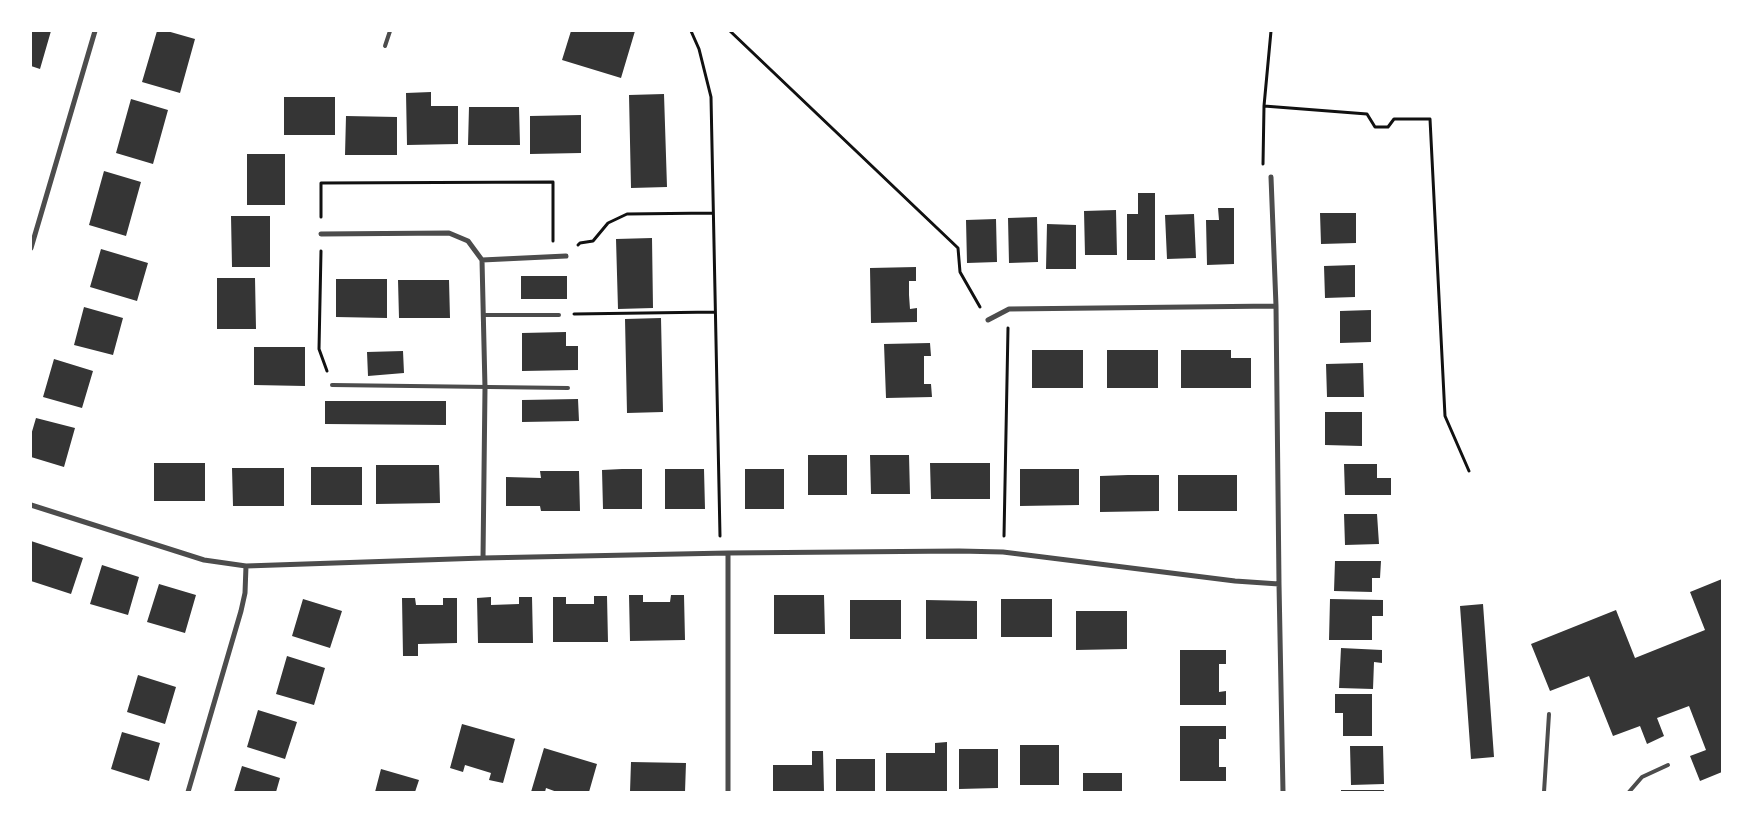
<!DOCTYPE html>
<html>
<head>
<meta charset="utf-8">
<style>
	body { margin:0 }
	#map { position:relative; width:1753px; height:823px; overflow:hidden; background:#fff; font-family:Helvetica,sans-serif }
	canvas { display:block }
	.frame { position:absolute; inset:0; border:32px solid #fff; pointer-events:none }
</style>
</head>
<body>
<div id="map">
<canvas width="1753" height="823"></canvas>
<div class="frame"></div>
</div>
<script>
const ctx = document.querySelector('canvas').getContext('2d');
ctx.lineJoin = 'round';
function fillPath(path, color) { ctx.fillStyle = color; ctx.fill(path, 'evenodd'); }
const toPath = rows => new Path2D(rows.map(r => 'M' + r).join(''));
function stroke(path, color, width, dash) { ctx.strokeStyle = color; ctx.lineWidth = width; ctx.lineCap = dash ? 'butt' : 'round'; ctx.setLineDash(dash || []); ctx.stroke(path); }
fillPath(toPath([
	[31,31,51,31,40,69,31,66],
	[157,31,167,31,195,39,180,93,142,82],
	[571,31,635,31,621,78,562,60],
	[431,92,431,106,458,106,458,144,407,145,406,93],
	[664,94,667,187,631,188,629,95],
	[284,97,335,97,335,135,284,135],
	[131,99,168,110,153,164,116,153],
	[469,107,519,107,520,145,468,145],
	[581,115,581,153,530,154,530,116],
	[346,116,397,117,397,155,345,155],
	[247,154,285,154,285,205,247,205],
	[104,171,141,182,126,236,89,225],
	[1138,193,1155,193,1155,260,1127,260,1127,214,1138,214],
	[1218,208,1234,208,1234,264,1207,265,1206,220,1219,220],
	[1116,210,1117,255,1085,255,1084,211],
	[1320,213,1356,213,1356,243,1321,244],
	[1194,214,1196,258,1167,259,1165,215],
	[231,216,270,216,270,267,232,267],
	[1037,217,1038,262,1009,263,1008,218],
	[996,219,997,262,967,263,966,220],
	[1047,224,1076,225,1076,269,1046,269],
	[652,238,653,308,618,309,616,239],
	[101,249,148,263,137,301,90,287],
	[1355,265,1355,297,1325,298,1324,266],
	[916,267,916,281,909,281,909,295,910,309,917,308,917,322,871,323,870,268],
	[521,276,567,276,567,299,521,299],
	[217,278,255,278,256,329,217,329],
	[336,279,387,279,387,318,336,317],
	[398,280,449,280,450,318,399,318],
	[84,307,123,318,113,355,74,345],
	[1371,310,1371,342,1340,343,1340,311],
	[661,318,663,412,627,413,625,319],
	[566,332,566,346,578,346,578,370,522,371,522,333],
	[930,343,931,356,924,356,924,384,931,384,932,397,886,398,884,344],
	[254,347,305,347,305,386,254,385],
	[1032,350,1083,350,1083,388,1032,388],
	[1107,350,1158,350,1158,388,1107,388],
	[1181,350,1231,350,1231,358,1251,358,1251,388,1181,388],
	[403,351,404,373,368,376,367,352],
	[54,359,93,371,82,408,43,397],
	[1363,363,1364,397,1327,397,1326,364],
	[578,399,579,421,522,422,522,400],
	[325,401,446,401,446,425,325,424],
	[1325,412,1362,412,1362,446,1325,445],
	[36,418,75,428,64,467,31,457,31,435],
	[808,455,847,455,847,495,808,495],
	[870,455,909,455,910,494,871,494],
	[154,463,205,463,205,501,154,501],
	[930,463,990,463,990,499,931,499],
	[1344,464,1377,464,1377,478,1391,478,1391,495,1345,495],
	[376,465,439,465,440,503,376,504],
	[311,467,362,467,362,505,311,505],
	[232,468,284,468,284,506,233,506],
	[622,469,642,469,642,509,603,509,602,470],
	[665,469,704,469,705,509,665,509],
	[745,469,784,469,784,509,745,509],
	[1020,469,1079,469,1079,505,1020,506],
	[540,471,579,471,580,511,541,511,540,506,506,506,506,477,541,478],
	[1128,475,1159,475,1159,511,1100,512,1100,476],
	[1178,475,1237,475,1237,511,1178,511],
	[1344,514,1377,514,1379,544,1345,545],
	[31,541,83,558,71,594,31,581],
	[1335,561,1381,561,1380,578,1372,578,1372,592,1334,591],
	[102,565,139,577,128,615,90,604],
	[1722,579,1722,772,1700,781,1690,756,1706,750,1689,706,1657,718,1664,736,1647,744,1640,726,1613,736,1589,676,1550,691,1531,644,1616,610,1635,658,1705,630,1690,592],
	[159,584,196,595,185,633,147,622],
	[629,595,643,595,643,602,670,602,671,595,684,595,685,640,630,641],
	[774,595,824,595,825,634,774,634],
	[594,596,607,596,608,642,553,642,553,597,566,597,566,604,594,604],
	[491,597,491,605,519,604,519,597,532,597,533,643,478,643,477,598],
	[402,598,415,598,416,605,443,605,443,598,457,598,457,643,418,644,418,656,403,656],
	[303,599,342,611,330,648,292,636],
	[1001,599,1052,599,1052,637,1001,637],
	[1330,599,1383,600,1383,616,1372,616,1372,640,1329,640],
	[850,600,901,600,901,639,850,639],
	[926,600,977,601,977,639,926,639],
	[1483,604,1494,757,1471,759,1460,606],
	[1076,611,1127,611,1127,649,1076,650],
	[1341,648,1382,650,1382,663,1374,662,1373,689,1339,688],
	[1180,650,1226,650,1226,664,1219,664,1219,692,1226,691,1226,705,1180,705],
	[287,656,325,668,314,705,276,694],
	[138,675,176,687,165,724,127,712],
	[1335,694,1372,694,1372,736,1343,736,1343,713,1335,713],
	[258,710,297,722,285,759,247,747],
	[462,724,515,739,503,783,489,780,491,773,465,765,463,772,450,768],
	[1180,726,1226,726,1226,739,1219,739,1219,767,1226,767,1226,781,1180,781],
	[122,732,160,743,149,781,111,769],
	[947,742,947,792,886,792,886,753,935,753,935,743],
	[1020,745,1059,745,1059,785,1020,785],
	[1350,746,1383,746,1384,784,1351,785],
	[544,748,597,764,589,792,557,792,546,788,545,792,531,792],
	[959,749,998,749,998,788,959,789],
	[812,751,823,751,824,792,773,792,773,765,812,765],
	[836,759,875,759,875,792,836,792],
	[631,762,686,763,685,792,630,792],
	[242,766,280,778,276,792,234,792],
	[381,769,419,780,415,792,375,792],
	[1083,773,1122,773,1122,792,1083,792],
	[1341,790,1384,790,1384,792,1341,792]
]), '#353535');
stroke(toPath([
	[691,31,699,49,711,97,720,536],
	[730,31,958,248,960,272,980,307],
	[1264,106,1367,114,1375,127,1388,127,1394,119,1430,119,1445,416,1469,471],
	[1263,164,1264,106,1271,31],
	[321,217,321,183,553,182,553,241],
	[578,245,580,243,593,241,608,223,627,214,713,213],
	[321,251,319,349,327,371],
	[574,314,715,312],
	[1004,536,1008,328]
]), '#111', 3);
stroke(toPath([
	[385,46,390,31],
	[483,315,559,315],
	[332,385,568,388],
	[1544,792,1549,714],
	[1629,792,1642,777,1668,765]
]), '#4c4c4c', 4);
stroke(toPath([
	[1271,177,1276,306,1279,584,1283,792],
	[321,234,449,233,468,241,482,260,485,388,483,558],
	[31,248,95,31],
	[482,260,566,256],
	[988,320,1009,309,1276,306],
	[31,505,204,560,246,566,483,558,728,553,959,551,1003,552,1235,581,1279,584],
	[728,553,728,792],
	[188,792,241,611,245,593,246,566]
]), '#4c4c4c', 5);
</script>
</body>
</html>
